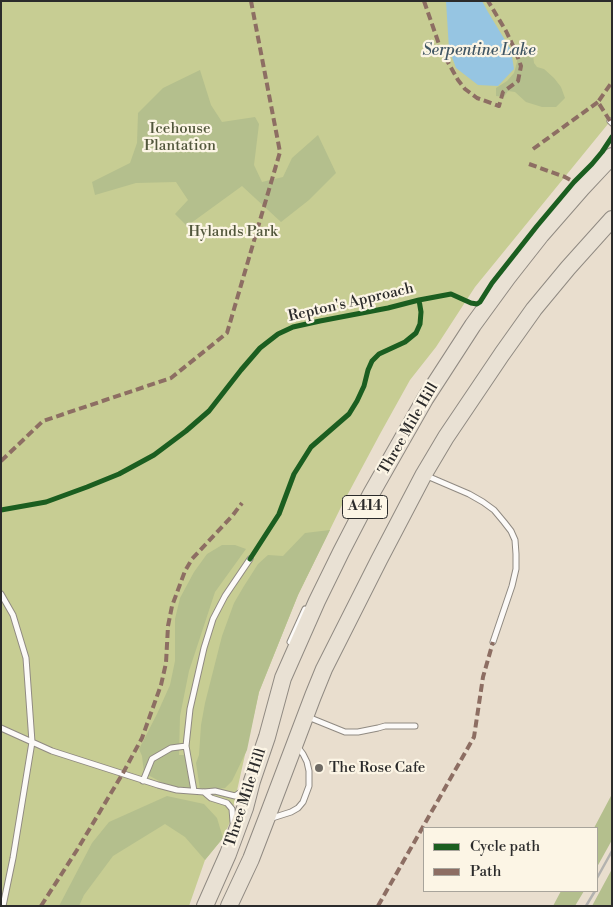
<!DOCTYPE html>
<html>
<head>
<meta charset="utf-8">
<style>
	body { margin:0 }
	#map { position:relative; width:613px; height:907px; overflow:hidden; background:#e9dece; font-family:"Libre Bodoni",serif }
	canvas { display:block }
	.frame { position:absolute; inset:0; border:2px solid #2b2b2b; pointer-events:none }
	.legend { position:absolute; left:423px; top:827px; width:175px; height:65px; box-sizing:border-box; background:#fcf5e5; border:1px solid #a8a49b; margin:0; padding:6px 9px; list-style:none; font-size:15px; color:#2b2b2b }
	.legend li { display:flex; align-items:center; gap:10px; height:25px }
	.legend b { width:25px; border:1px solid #a8a49b }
</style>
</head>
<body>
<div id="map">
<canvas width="613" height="907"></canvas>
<div class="frame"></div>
<ul class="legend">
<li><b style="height:6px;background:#1b5e20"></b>Cycle path</li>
<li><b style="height:6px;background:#8d6e63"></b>Path</li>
</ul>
</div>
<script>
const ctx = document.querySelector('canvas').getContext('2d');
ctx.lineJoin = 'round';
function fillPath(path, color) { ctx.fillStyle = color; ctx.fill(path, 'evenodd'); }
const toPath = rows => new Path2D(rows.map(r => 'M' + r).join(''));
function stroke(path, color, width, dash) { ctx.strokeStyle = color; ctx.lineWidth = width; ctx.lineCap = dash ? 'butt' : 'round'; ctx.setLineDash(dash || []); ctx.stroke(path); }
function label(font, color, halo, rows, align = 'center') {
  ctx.font = font + ' "Libre Bodoni",serif'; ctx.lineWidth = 4.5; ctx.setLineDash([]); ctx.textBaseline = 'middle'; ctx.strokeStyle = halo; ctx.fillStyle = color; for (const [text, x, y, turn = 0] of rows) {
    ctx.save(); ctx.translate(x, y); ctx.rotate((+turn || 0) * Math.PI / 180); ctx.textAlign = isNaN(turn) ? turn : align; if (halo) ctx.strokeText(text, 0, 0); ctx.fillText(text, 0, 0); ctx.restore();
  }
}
fillPath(toPath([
	[1,1,612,1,612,119,475,287,436,347,410,380,380,434,342,505,298,595,259,692,230,822,223,838,205,860,189,906,1,906]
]), '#c7cd93');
fillPath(toPath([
	[525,48,533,55,534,63,537,67,544,69,554,78,561,87,565,98,556,107,542,107,526,102,515,92,508,91,504,97,496,96,496,88,507,81,514,73,517,62,518,52],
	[200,70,211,105,222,122,255,117,259,124,254,165,262,182,283,177,292,158,318,135,336,173,309,200,281,222,242,186,187,226,175,214,188,200,176,182,136,183,95,195,92,182,130,163,137,143,138,113,163,88],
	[330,530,298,595,259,692,247,750,232,781,225,788,209,790,200,789,196,763,199,755,201,725,205,703,222,636,234,603,244,586,258,564,268,555,283,556,305,533],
	[222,545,235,545,246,549,215,592,189,671,180,716,179,755,185,755,190,788,180,788,167,785,144,773,142,756,139,749,157,714,170,685,175,661,175,619,180,598,194,572,207,554],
	[612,794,612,840,597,867,597,828,594,828],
	[167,796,204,804,217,818,223,838,205,860,185,837,165,824,113,856,84,895,79,906,59,906,92,843,109,822],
	[612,869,612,906,592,906],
	[561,891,584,891,575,906,553,906]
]), '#b4bf8d');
fillPath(toPath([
	[446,1,482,1,488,12,511,50,514,69,498,86,478,85,456,68,449,49]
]), '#96c5e2');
const service = toPath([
	[610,121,612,123],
	[427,476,469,494,483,502,494,510,504,522,511,531,515,540,516,554,516,569,512,586,493,642],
	[1,594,13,615,26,658,32,742,13,858,3,906],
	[290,642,305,609],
	[308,717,345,732,358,732,378,728,385,726,415,726],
	[1,728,52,751,158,785,177,790,204,792,215,791,235,796,245,789],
	[143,781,152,759,171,748,186,746],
	[194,791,186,746,190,709,204,648,213,619,225,596,250,559],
	[204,792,211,798,227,803,232,809,233,822],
	[269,819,291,812,298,808,303,802,309,786,309,771,307,762,303,754,297,746]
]);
const trunk = toPath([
	[205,906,228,854,245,808,252,781,267,737,283,678,317,601,341,552,371,494,425,399,473,325,508,277,541,235,582,188,612,156],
	[229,906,251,859,266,820,313,696,324,669,379,560,424,474,446,437,502,354,534,309,568,268,612,219]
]);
stroke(service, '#908a82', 7);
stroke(trunk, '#908a82', 18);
stroke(service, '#fcfaf8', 5);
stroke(trunk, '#e9e1d4', 16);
stroke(toPath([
	[597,878,612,851],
	[586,906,595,891]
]), '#b3b2af', 2.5);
stroke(toPath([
	[424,1,441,50,458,80,465,89,477,98,499,106,503,92,518,81,521,66,515,50,506,31,488,1],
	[610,121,598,102,612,82],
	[533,149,598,102],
	[529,164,565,177,574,182],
	[1,461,43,421,171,378,227,333,280,152,251,1],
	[41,906,77,850,123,773,142,738,161,685,166,663,168,626,172,606,185,571,192,559,233,515,242,503],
	[378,906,474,737,483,677,493,642]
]), '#8d6e63', 4, [8, 4]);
stroke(toPath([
	[1,510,46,502,87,487,119,474,154,455,186,431,209,411,241,370,260,348,278,334,293,327,320,321,388,308,419,300,451,294,471,303,477,304,480,302,492,283,537,226,574,182,592,164,602,152,612,137],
	[250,559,279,514,294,474,311,447,349,414,357,401,364,386,368,370,372,361,379,354,405,342,416,333,420,324,421,312,419,300]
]), '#1b5e20', 5);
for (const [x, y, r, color] of [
	[319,768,5,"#6e6a64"]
]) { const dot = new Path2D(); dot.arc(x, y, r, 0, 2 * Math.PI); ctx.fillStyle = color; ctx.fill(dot); stroke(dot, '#fcf5e5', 2); }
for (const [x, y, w] of [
	[365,507,45]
]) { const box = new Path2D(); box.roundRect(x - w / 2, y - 11.5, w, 23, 4); ctx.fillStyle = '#fcf5e5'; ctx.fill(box); stroke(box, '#2b2b2b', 1); }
label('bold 14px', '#2b2b2b', null, [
	["A414",365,507]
]);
label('15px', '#52573c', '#fcf5e5', [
	["Icehouse",180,129],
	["Plantation",180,146],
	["Hylands Park",233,232]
]);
label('15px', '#2b2b2b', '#fcf5e5', [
	["Repton's Approach",351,303,-13],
	["Three Mile Hill",409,429,-60],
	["Three Mile Hill",246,798,-72]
]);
label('15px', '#2b2b2b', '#fcf5e5', [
	["The Rose Cafe",329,768]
], 'left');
label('italic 16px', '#405664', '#fcf5e5', [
	["Serpentine Lake",479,51]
]);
</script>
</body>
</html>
